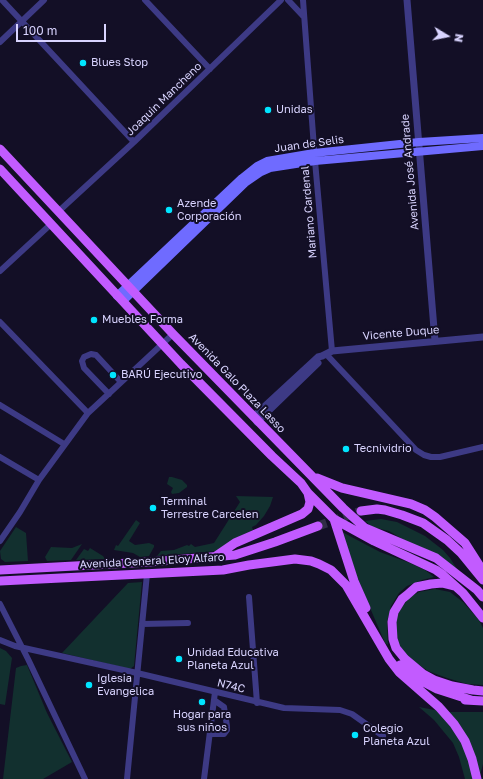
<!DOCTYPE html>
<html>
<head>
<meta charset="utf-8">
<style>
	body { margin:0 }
	#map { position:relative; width:483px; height:779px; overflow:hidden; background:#130f26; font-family:"Golos Text",sans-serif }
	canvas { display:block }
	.north { position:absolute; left:427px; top:16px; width:40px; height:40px; -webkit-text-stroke:3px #130f26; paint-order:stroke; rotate:100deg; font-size:11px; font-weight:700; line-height:16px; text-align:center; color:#d9d4ff }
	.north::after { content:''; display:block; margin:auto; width:14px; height:18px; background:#d9d4ff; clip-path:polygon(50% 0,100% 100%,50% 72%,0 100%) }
	.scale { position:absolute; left:16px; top:24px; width:90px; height:18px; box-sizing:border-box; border:2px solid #d9d4ff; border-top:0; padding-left:5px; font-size:12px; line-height:14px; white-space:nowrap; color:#d9d4ff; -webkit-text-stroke:3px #130f26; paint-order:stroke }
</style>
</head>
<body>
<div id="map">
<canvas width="483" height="779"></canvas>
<div class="north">N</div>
<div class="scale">100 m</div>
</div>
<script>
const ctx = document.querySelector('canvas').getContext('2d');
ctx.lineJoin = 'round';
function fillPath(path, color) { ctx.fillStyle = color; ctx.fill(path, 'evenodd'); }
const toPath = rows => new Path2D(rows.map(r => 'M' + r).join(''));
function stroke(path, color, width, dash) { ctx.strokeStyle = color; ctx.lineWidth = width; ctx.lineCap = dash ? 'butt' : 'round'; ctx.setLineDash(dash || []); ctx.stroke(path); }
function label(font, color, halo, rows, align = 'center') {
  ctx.font = font + ' "Golos Text",sans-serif'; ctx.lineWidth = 4; ctx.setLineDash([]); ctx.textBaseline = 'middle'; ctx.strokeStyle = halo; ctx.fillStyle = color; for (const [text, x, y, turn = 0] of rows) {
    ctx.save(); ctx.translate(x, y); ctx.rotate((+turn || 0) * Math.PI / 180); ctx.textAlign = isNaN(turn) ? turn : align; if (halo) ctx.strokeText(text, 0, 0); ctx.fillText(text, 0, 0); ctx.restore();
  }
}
fillPath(toPath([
	[169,477,172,477,182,480,187,485,187,487,179,493,172,494,171,492,173,488,167,484],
	[236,496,273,497,270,506,264,516,256,525,252,527,253,530,242,535,238,538,217,551,157,556,161,551,174,550,187,545,189,546,191,544,195,547,214,543,240,502],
	[381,519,397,522,425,536,443,550,450,558,460,574,389,531,372,527,365,521],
	[136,520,140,523,129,541,135,545,149,543,154,545,154,547,149,556,140,557,133,553,114,550,116,545,118,546],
	[16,527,26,533,28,561,5,562,1,559,0,551],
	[342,532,380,552,410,563,425,570,434,577,422,580,407,586,399,593,391,606,387,622,388,645,385,643,359,582],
	[82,544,71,560,47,561,45,557,51,547,72,548],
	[90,548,103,556,105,559,76,560,84,549,88,551],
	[142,582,134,666,130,669,62,653,128,583],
	[435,589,450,592,463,602,479,620,483,628,483,685,467,684,447,678,428,671,415,662,406,654,398,644,395,620,401,608,410,597,419,592],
	[0,648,6,651,12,658,5,705,0,704],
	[27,665,47,713,72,762,43,779,3,779,16,668,21,666],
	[419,707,445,712,483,712,483,764,479,779,465,779,459,757,453,743,434,720]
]), '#12302f');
stroke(toPath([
	[318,526,361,511]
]), '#312d47', 9, [9, 4.5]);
stroke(toPath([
	[2,0,134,142],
	[145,0,210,69],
	[288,0,304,17],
	[303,0,315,161,332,351],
	[0,42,44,0],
	[59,211,134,142,281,0],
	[0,271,51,224],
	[0,322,88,413],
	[326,354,416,450,424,455,431,457,440,457,483,447],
	[109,394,84,368,82,361,84,357,91,354,96,355,121,382],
	[0,405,64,444],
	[0,457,39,480],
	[0,541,20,512,39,480,88,413,173,334],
	[249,597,257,703],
	[0,604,28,659,85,779],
	[142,624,188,623],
	[0,640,15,646,137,673,284,708,340,710,352,714,383,736],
	[210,734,224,734,227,730,227,726,224,707,214,700],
	[127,779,147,574],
	[204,779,215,692]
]), '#3d3a85', 6);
stroke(toPath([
	[407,0,435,341],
	[253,417,318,357,322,356,332,351,483,337],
	[257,422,318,363]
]), '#3d3a85', 7);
stroke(toPath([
	[117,296,242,178,257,166,267,161,314,153,419,142,483,138],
	[123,301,245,183,261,172,270,168,315,161,483,146]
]), '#6f6bff', 8);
stroke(toPath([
	[0,149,173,334,343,508,365,528,436,558,477,590,483,597],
	[0,169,181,364,272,456,301,483,308,493,334,519,374,541,436,570,443,575,463,593,483,618],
	[317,478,342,488,411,504,425,510,435,517,465,543,483,571],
	[361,511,377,509,385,510,402,515,423,523,447,540,461,553,483,580],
	[334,519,354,581,366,608],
	[216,556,235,543,302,514,308,509,310,502,308,493],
	[0,570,149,562,235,555,275,542,318,526],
	[0,581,223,570,249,565,295,559,311,561,319,564,331,570,346,585,389,659,399,672,439,707,454,724,465,741,472,759,477,779],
	[454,586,442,583,431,584,416,587,407,595,402,599,394,612,392,622,393,639,396,648,405,659,423,674,434,680,452,686,473,690,483,691],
	[400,665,416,678,437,689,471,700],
	[465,700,483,701]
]), '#c25bff', 9);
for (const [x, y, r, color] of [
	[83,63,4,"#00e5ff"],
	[268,110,4,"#00e5ff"],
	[169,210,4,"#00e5ff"],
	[94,320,4,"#00e5ff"],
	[113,375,4,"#00e5ff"],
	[346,449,4,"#00e5ff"],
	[153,508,4,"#00e5ff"],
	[179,659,4,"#00e5ff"],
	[89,685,4,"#00e5ff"],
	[202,702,4,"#00e5ff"],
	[355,735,4,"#00e5ff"]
]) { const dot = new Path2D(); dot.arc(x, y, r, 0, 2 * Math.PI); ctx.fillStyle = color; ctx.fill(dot); stroke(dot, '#130f26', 1.5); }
label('11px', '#d9d4ff', '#130f26', [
	["Blues Stop",91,63],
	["Unidas",276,110],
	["Azende",177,204],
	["Corporación",177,217],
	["Muebles Forma",102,320],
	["BARÚ Ejecutivo",121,375],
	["Tecnividrio",354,449],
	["Terminal",161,502],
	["Terrestre Carcelen",161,515],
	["Unidad Educativa",187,653],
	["Planeta Azul",187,666],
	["Iglesia",97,679],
	["Evangelica",97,692],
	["Hogar para",202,715,"center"],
	["sus niños",202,728,"center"],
	["Colegio",363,729],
	["Planeta Azul",363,742]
], 'left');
label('11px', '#d9d4ff', '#130f26', [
	["Joaquin Mancheno",164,99,-44],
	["Juan de Selis",309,144,-8],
	["Avenida José Andrade",410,172,-95],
	["Mariano Cardenal",309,212,-95],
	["Vicente Duque",401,333,-5],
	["Avenida Galo Plaza Lasso",237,383,46],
	["Avenida General Eloy Alfaro",152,561,-3],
	["N74C",231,686,14]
]);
</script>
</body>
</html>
